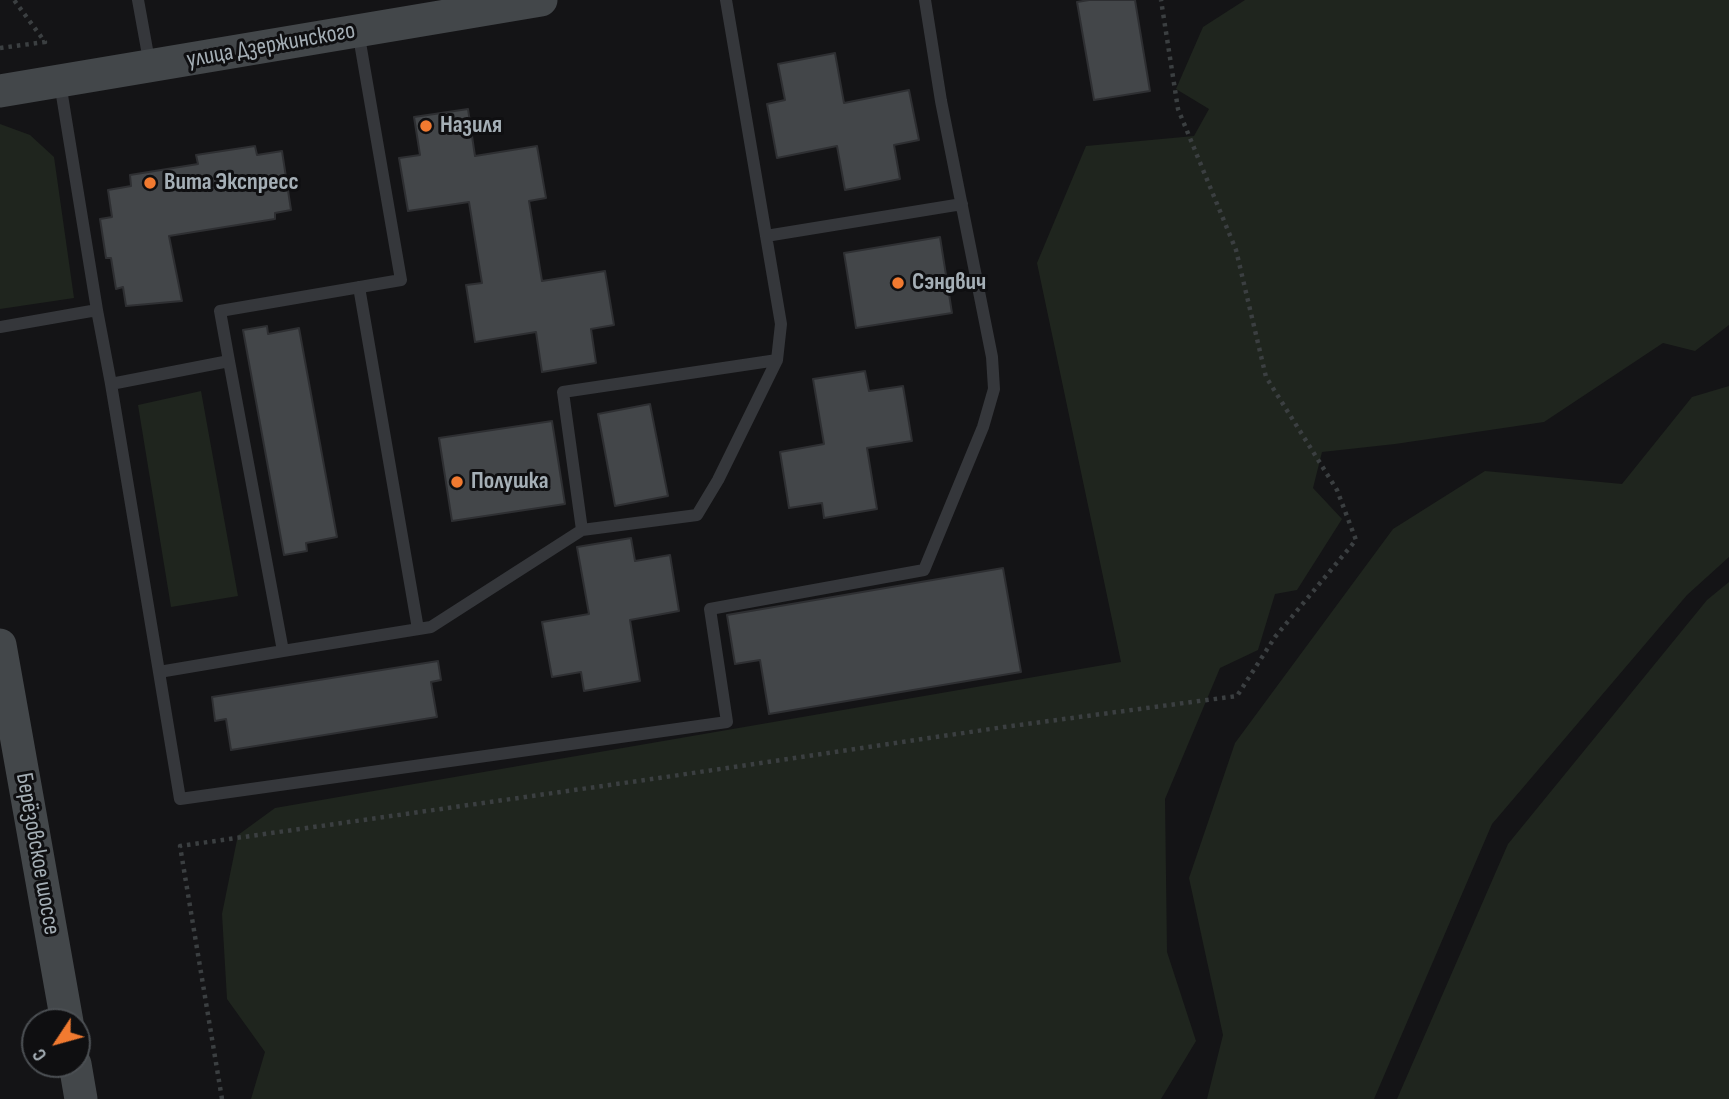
<!DOCTYPE html>
<html>
<head>
<meta charset="utf-8">
<style>
	body { margin:0 }
	#map { position:relative; width:1729px; height:1099px; overflow:hidden; background:#141416; font-family:"Sofia Sans Condensed",sans-serif }
	canvas { display:block }
	.north { position:absolute; left:21px; top:1008px; width:70px; height:70px; box-sizing:border-box; background:#0f0f11; border:2px solid #4b4f53; border-radius:50%; rotate:234deg; font-size:19px; font-weight:700; line-height:28px; text-align:center; color:#a5afb6 }
	.north::after { content:''; display:block; margin:auto; width:24px; height:32px; background:#f17a30; clip-path:polygon(50% 0,100% 100%,50% 72%,0 100%) }
</style>
</head>
<body>
<div id="map">
<canvas width="1729" height="1099"></canvas>
<div class="north">С</div>
</div>
<script>
const ctx = document.querySelector('canvas').getContext('2d');
ctx.lineJoin = 'round';
function fillPath(path, color) { ctx.fillStyle = color; ctx.fill(path, 'evenodd'); }
const toPath = rows => new Path2D(rows.map(r => 'M' + r).join(''));
function stroke(path, color, width, dash) { ctx.strokeStyle = color; ctx.lineWidth = width; ctx.lineCap = dash ? 'butt' : 'round'; ctx.setLineDash(dash || []); ctx.stroke(path); }
function label(font, color, halo, rows, align = 'center') {
  ctx.font = font + ' "Sofia Sans Condensed",sans-serif'; ctx.lineWidth = 6; ctx.setLineDash([]); ctx.textBaseline = 'middle'; ctx.strokeStyle = halo; ctx.fillStyle = color; for (const [text, x, y, turn = 0] of rows) {
    ctx.save(); ctx.translate(x, y); ctx.rotate((+turn || 0) * Math.PI / 180); ctx.textAlign = isNaN(turn) ? turn : align; if (halo) ctx.strokeText(text, 0, 0); ctx.fillText(text, 0, 0); ctx.restore();
  }
}
fillPath(toPath([
	[1245,0,1729,0,1729,325,1695,351,1663,343,1544,422,1395,444,1322,452,1313,488,1342,519,1297,590,1275,594,1258,650,1220,668,1165,799,1167,952,1196,1041,1161,1099,251,1099,265,1052,227,999,222,914,238,835,275,808,1121,662,1037,263,1086,146,1194,136,1209,109,1176,89,1203,27],
	[0,124,30,135,54,157,74,298,0,309],
	[1729,386,1729,557,1687,595,1492,824,1374,1099,1207,1099,1223,1035,1189,878,1235,743,1393,529,1485,471,1622,484,1692,397],
	[201,391,238,596,171,607,138,405],
	[1729,582,1729,1099,1397,1099,1508,844,1707,600]
]), '#1f251e');
const building = toPath([
	[1089,0,1135,0,1150,91,1094,100,1077,2,1089,0],
	[835,53,844,103,909,90,919,140,894,145,900,179,845,190,837,146,777,158,767,104,785,100,778,64,835,53],
	[468,109,475,156,537,146,546,198,529,201,542,281,605,271,614,325,591,329,596,363,542,372,536,332,475,342,466,285,482,283,469,202,408,211,399,158,420,155,414,117,468,109],
	[255,146,257,155,282,151,291,210,275,213,275,219,169,236,182,301,126,306,123,287,116,289,111,258,106,258,100,219,112,217,108,190,131,186,130,175,198,164,196,155,255,146],
	[940,237,952,313,856,328,844,253,940,237],
	[267,326,268,334,299,328,337,537,306,543,307,551,284,555,243,330,267,326],
	[865,371,869,391,903,386,912,441,867,448,877,509,824,518,822,503,789,508,780,452,824,444,813,379,865,371],
	[650,404,668,496,615,506,598,414,650,404],
	[552,421,565,504,452,521,439,438,552,421],
	[631,538,635,561,670,555,679,611,630,620,640,681,584,691,581,672,552,677,542,622,589,614,577,547,631,538],
	[1003,568,1021,672,769,714,760,660,735,664,727,615,1003,568],
	[438,661,441,680,431,682,437,717,231,750,226,719,215,721,212,697,438,661]
]);
fillPath(building, '#434649');
stroke(building, '#2e2f32', 2);
stroke(toPath([
	[0,48,45,42,14,0],
	[222,1099,180,846,659,778,1004,727,1237,696,1275,637,1356,540,1337,490,1266,377,1236,250,1178,109,1161,0]
]), '#3b3f41', 4.5, [3.5, 5]);
stroke(toPath([
	[138,0,150,66],
	[766,236,962,204],
	[359,287,418,629],
	[97,310,111,384,229,361,283,651,431,627,582,530,697,515,718,480,777,360],
	[0,327,97,310,60,83],
	[229,361,220,311,401,280,358,31],
	[111,384,159,672,283,651],
	[582,530,563,392,777,360,781,324,726,0],
	[159,672,180,799,727,722,710,609,924,570,983,427,994,389,992,357,941,101,925,0]
]), '#35373b', 12);
stroke(toPath([
	[0,91,541,0],
	[0,645,67,1022],
	[75,1064,81,1099]
]), '#43474a', 33);
for (const [x, y, r, color] of [
	[426,126,7,"#f17a30"],
	[150,183,7,"#f17a30"],
	[898,283,7,"#f17a30"],
	[457,482,7,"#f17a30"]
]) { const dot = new Path2D(); dot.arc(x, y, r, 0, 2 * Math.PI); ctx.fillStyle = color; ctx.fill(dot); stroke(dot, '#0f0f11', 2.5); }
label('24px', '#a5afb6', '#0f0f11', [
	["улица Дзержинского",271,46,-10],
	["Берёзовское шоссе",37,854,80]
]);
label('bold 24px', '#a5afb6', '#0f0f11', [
	["Назиля",440,126],
	["Вита Экспресс",164,183],
	["Сэндвич",912,283],
	["Полушка",471,482]
], 'left');
</script>
</body>
</html>
